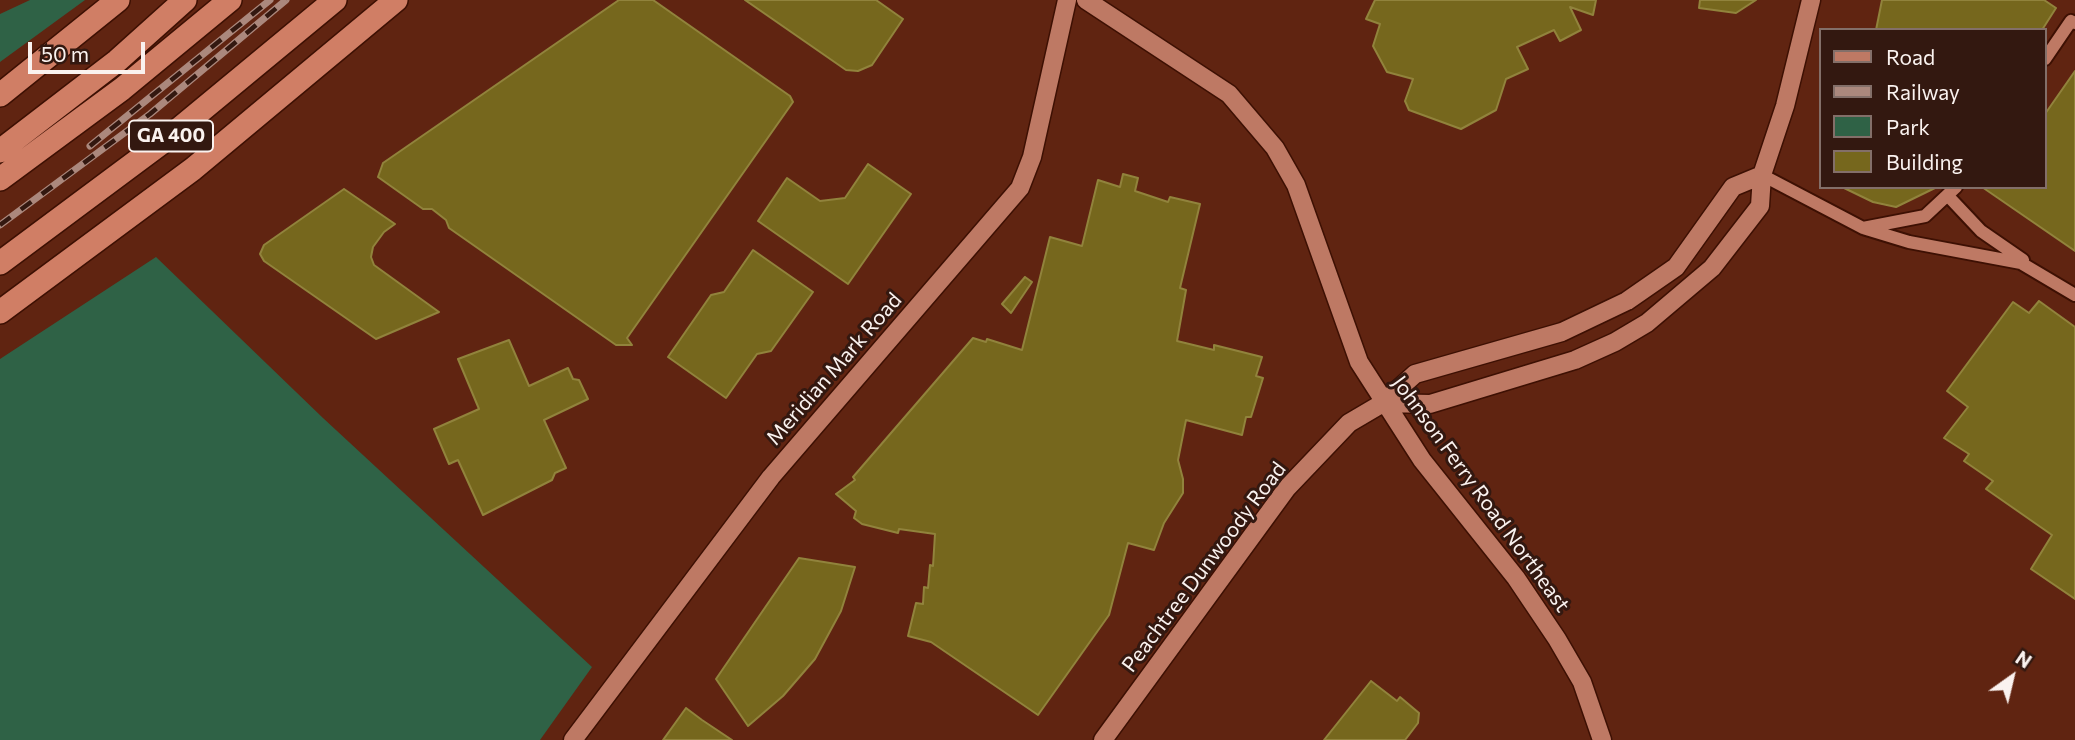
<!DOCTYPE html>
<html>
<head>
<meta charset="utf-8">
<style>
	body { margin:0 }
	#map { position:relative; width:2075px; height:740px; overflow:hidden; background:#602411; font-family:Commissioner,sans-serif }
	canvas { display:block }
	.legend { position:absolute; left:1819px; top:28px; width:228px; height:161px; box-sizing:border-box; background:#331810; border:2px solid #836f69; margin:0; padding:9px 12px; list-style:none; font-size:21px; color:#faf2ef }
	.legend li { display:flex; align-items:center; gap:14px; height:35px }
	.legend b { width:35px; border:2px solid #836f69 }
	.north { position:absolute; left:1977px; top:642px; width:70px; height:70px; -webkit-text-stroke:5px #331810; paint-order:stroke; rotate:34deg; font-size:19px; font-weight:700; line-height:28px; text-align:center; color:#faf2ef }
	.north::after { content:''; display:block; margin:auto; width:24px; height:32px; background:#faf2ef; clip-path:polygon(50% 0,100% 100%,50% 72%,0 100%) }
	.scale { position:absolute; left:28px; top:42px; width:117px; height:32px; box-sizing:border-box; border:4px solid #faf2ef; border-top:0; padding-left:9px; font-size:21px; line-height:24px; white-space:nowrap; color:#faf2ef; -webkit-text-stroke:5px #331810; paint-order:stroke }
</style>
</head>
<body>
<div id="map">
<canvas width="2075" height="740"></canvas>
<ul class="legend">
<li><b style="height:9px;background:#be7964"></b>Road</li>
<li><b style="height:9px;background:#ab887d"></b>Railway</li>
<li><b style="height:19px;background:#2f6246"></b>Park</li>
<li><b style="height:19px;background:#76671d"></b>Building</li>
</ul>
<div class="north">N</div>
<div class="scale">50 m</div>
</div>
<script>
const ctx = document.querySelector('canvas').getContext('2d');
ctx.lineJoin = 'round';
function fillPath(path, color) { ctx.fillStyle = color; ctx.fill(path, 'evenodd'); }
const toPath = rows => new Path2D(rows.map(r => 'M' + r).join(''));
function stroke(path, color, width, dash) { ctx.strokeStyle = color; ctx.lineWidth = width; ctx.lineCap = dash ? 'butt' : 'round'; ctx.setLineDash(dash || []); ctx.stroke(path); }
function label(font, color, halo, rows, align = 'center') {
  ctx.font = font + ' Commissioner,sans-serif'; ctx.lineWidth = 6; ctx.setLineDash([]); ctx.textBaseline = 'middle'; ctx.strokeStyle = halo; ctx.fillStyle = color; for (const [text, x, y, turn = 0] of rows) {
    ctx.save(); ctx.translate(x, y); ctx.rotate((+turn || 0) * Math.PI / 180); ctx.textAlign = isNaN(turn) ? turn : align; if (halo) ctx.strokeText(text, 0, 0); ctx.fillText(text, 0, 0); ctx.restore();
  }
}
fillPath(toPath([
	[30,0,85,0,0,62,0,14],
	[156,257,323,418,592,667,540,740,0,740,0,359]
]), '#2f6246');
const building = toPath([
	[619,0,653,0,790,96,793,102,627,338,632,345,616,345,449,228,446,220,432,209,423,209,378,177,383,163,619,0],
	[745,0,876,0,903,19,872,65,858,71,846,70,745,0],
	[1375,0,1596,0,1593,15,1570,7,1581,30,1560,41,1554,30,1517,47,1528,69,1506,79,1496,110,1461,129,1409,110,1405,101,1413,79,1387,72,1373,46,1380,24,1366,19,1375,0],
	[1700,0,1756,0,1736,13,1699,8,1700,0],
	[1882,0,2044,0,2056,8,2042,30,1876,30,1882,0],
	[2075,71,2075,251,1982,187,2045,187,2045,114,2075,71],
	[868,164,911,194,848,284,758,221,787,178,820,201,845,198,868,164],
	[1123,174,1138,178,1135,191,1168,202,1170,197,1200,204,1180,288,1186,290,1177,341,1214,350,1214,345,1262,357,1256,376,1263,378,1251,417,1246,417,1242,435,1186,420,1178,460,1183,479,1183,493,1164,523,1154,550,1128,543,1109,615,1038,715,931,642,908,636,916,603,923,604,924,587,928,588,930,565,933,566,935,534,899,529,898,533,862,524,854,518,856,511,836,494,855,480,853,477,973,338,986,342,987,339,1022,350,1050,237,1082,246,1098,180,1120,187,1123,174],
	[1842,187,1937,187,1896,207,1873,202,1842,187],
	[344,189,395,224,384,232,373,247,371,257,374,265,439,312,376,339,264,261,260,254,264,245,344,189],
	[753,250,813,292,771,351,757,354,726,398,668,357,711,295,724,292,753,250],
	[1025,277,1032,282,1011,313,1002,304,1025,277],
	[2039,301,2075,327,2075,599,2031,569,2052,535,1986,489,1993,481,1964,461,1969,454,1944,438,1968,407,1947,391,2013,302,2029,313,2039,301],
	[509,340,529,386,568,368,573,379,579,380,588,399,544,420,566,468,555,473,552,480,483,515,458,460,449,464,434,429,479,409,458,359,509,340],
	[799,558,855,567,841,611,815,659,783,696,748,726,716,679,799,558],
	[1371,681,1397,701,1400,697,1419,713,1418,723,1405,740,1324,740,1371,681],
	[686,708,702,720,732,740,663,740,686,708]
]);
fillPath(building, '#76671d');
stroke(building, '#91833c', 2);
const street = toPath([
	[2045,59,2071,21,2075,23],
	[1762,175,1863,228,1909,242,2021,263,2075,295],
	[1949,197,1981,231,2023,260],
	[1863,228,1925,216,1956,187]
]);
const secondary = toPath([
	[1086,0,1229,94,1275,148,1296,185,1359,362,1422,460,1516,578,1557,639,1582,682,1602,740],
	[1383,403,1430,404,1575,360,1615,342,1647,323,1712,268,1760,206,1762,175,1785,106,1811,0],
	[573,740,771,477,1020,188,1032,157,1067,0],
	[1103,740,1287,488,1349,423,1383,403,1415,374,1562,332,1627,301,1676,267,1733,187,1762,175]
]);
const highway = toPath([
	[0,95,118,0],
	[0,151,117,61,185,0],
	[0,179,122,89,230,0],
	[0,263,168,138,335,0],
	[0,312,193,169,396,0]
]);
stroke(street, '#3d1003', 16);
stroke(secondary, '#3d1003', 21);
stroke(highway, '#3d1003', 26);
stroke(street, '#be7964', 12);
stroke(secondary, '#be7964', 18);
stroke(highway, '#d07e65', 23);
const rail = toPath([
	[90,146,270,0],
	[0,225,150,114,286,0]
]);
stroke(rail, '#ab887d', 7);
stroke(rail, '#331810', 4.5, [13]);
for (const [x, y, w] of [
	[171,136,84]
]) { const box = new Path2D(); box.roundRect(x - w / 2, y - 15.5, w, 31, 5); ctx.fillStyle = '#331810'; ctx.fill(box); stroke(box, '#faf2ef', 2); }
label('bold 19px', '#faf2ef', null, [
	["GA 400",171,136]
]);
label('21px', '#faf2ef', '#331810', [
	["Meridian Mark Road",834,369,-49],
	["Johnson Ferry Road Northeast",1481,494,54],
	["Peachtree Dunwoody Road",1204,567,-53]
]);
</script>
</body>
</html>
